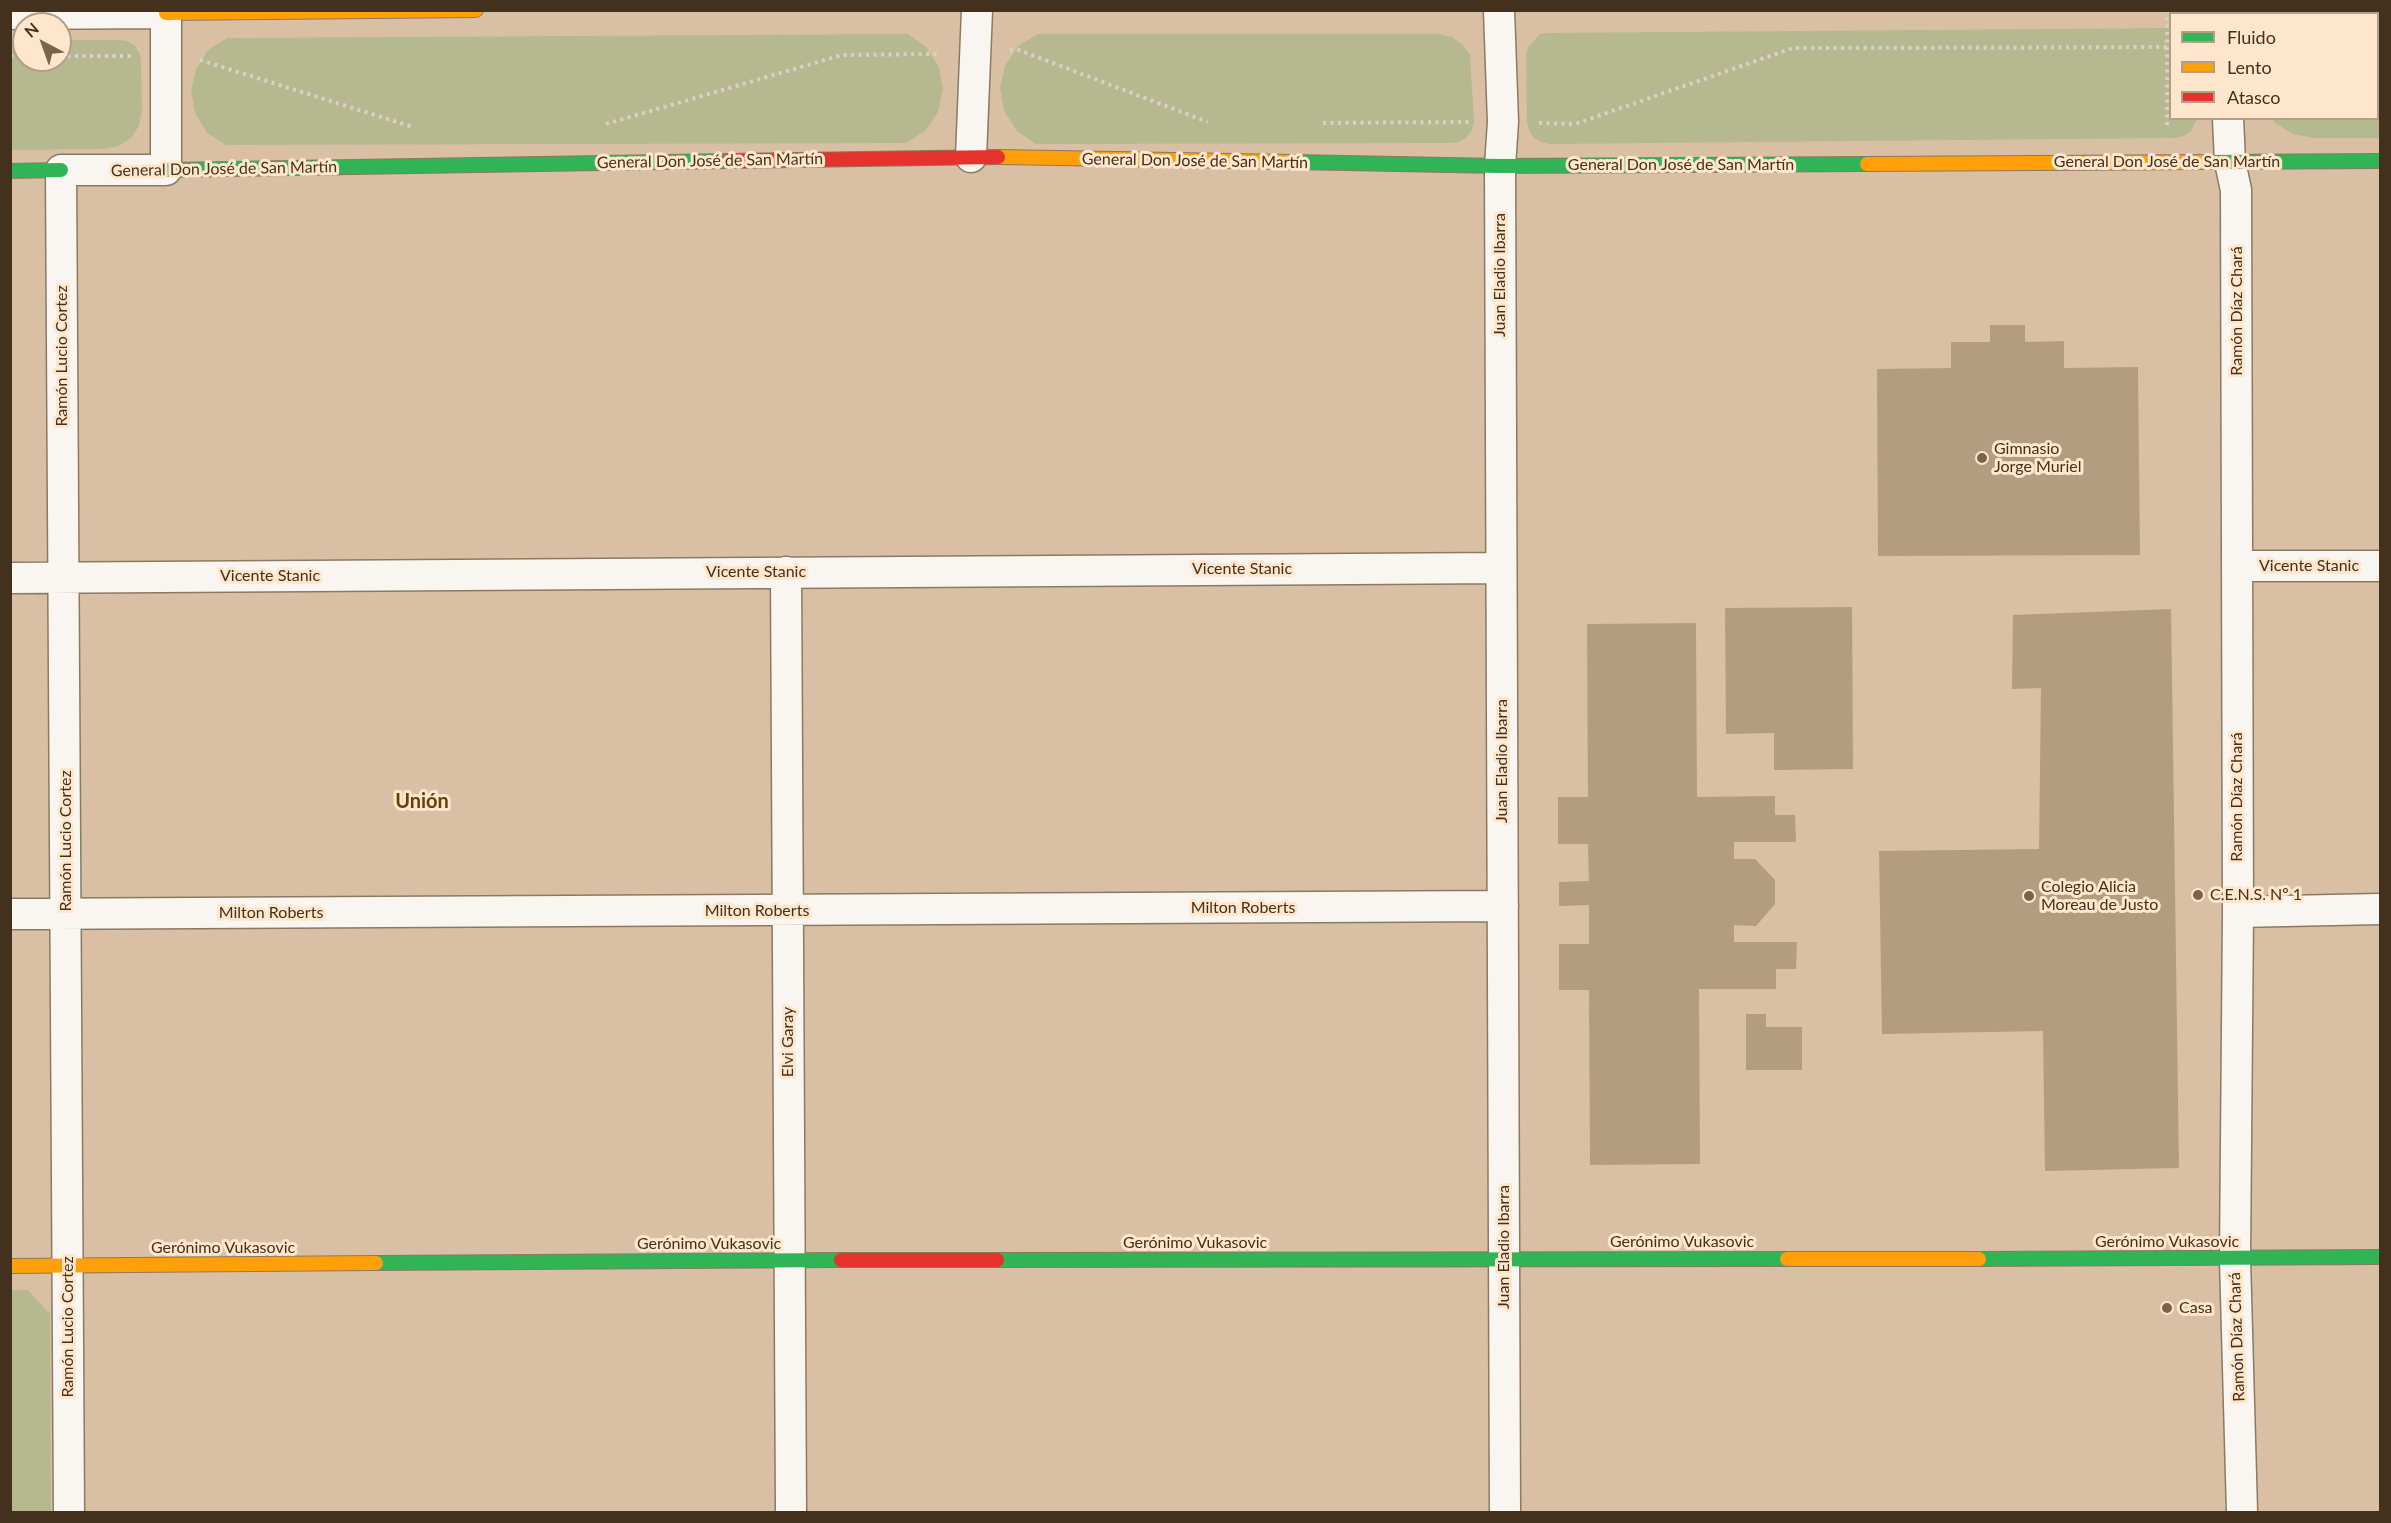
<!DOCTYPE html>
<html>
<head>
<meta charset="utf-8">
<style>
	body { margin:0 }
	#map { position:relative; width:2391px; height:1523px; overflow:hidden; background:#d9c0a4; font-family:Lato,sans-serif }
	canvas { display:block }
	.frame { position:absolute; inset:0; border:12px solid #43311d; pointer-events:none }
	.legend { position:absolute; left:2169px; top:12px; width:210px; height:108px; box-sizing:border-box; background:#fee6cd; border:2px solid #b39e87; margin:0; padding:8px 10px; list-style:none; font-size:18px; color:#43311d }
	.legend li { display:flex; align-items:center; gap:12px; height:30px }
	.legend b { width:30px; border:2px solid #b39e87 }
	.north { position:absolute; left:12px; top:12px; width:60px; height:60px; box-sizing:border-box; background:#fee6cd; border:2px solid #b39e87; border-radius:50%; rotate:319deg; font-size:16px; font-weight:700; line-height:24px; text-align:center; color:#43311d }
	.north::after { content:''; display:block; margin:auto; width:21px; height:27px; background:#78634c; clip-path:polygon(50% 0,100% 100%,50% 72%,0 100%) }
</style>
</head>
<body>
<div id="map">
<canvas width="2391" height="1523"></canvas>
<div class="frame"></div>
<ul class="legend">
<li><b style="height:8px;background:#30b455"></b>Fluido</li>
<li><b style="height:8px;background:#ff9f0a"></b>Lento</li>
<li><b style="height:8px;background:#e5322d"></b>Atasco</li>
</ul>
<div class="north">N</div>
</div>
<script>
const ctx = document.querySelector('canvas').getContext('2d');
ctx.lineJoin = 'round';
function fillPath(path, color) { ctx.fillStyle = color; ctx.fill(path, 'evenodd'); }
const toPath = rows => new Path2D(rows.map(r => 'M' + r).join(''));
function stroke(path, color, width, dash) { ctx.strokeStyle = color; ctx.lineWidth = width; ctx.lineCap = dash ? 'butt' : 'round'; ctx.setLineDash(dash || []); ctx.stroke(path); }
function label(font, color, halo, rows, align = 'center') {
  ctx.font = font + ' Lato,sans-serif'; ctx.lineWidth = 6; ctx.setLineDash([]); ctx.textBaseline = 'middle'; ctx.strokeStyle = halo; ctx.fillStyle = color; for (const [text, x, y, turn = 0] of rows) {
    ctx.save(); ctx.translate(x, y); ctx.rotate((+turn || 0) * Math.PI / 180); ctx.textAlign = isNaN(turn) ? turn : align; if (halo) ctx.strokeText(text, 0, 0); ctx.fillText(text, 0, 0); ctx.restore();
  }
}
fillPath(toPath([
	[2170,28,2170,118,2197,119,2191,131,2184,136,2175,138,1550,144,1541,142,1533,137,1529,130,1527,121,1526,55,1528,47,1540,34,1549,33],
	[2378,28,2380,28,2380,138,2314,138,2293,134,2275,123,2272,119,2378,118],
	[908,34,926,47,939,67,943,89,938,112,925,131,906,143,226,145,207,133,195,113,191,91,196,69,208,50,227,38],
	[1038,34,1439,34,1452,37,1462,44,1470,55,1474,121,1472,130,1467,137,1459,142,1450,143,1036,144,1017,131,1004,111,1000,88,1005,66,1018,46],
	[10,40,24,40,24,60,60,60,60,40,119,40,127,41,135,46,140,54,141,62,142,111,139,126,131,138,119,146,104,149,11,150],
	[11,1290,28,1290,50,1314,51,1512,11,1512]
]), '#b6b990');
fillPath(toPath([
	[1990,325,2025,325,2025,342,2064,341,2064,368,2138,367,2140,555,1878,556,1877,369,1951,368,1951,342,1990,342],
	[1852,607,1853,769,1774,770,1774,733,1726,734,1725,608],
	[2171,609,2179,1168,2045,1171,2043,1031,1882,1034,1879,851,2039,849,2041,688,2012,689,2013,615],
	[1696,623,1697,797,1775,796,1775,815,1795,815,1796,842,1734,842,1734,859,1755,859,1775,880,1775,904,1756,926,1734,925,1734,942,1797,942,1796,969,1776,969,1776,989,1699,989,1700,1164,1590,1165,1589,990,1559,990,1559,944,1589,944,1589,905,1559,906,1559,882,1589,881,1588,844,1558,844,1558,797,1588,797,1587,624],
	[1746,1014,1766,1014,1766,1027,1802,1027,1802,1070,1746,1070]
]), '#b49c80');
const street = toPath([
	[1499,10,1503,122,1500,166,1505,1512],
	[10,14,166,13],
	[2229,14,2229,10],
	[2228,118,2230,162,2236,190,2238,912,2235,1259,2242,1512],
	[971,157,977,10],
	[2237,566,2380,566],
	[786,572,791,1512],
	[10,578,1501,568],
	[2238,912,2380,909],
	[10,914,1503,906],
	[69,1512,61,170,166,170,166,10]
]);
const fast = toPath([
	[1293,162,1500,166,1867,164],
	[2209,162,2380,161],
	[166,170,728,161],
	[10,171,61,170],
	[1979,1259,2380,1257],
	[997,1260,1787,1259],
	[376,1263,841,1260]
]);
const slow = toPath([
	[166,13,476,10],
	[998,157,1293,162],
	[1867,164,2209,162],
	[1787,1259,1979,1259],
	[10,1266,376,1263]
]);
const jam = toPath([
	[728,161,998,157],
	[841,1260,997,1260]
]);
stroke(street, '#8c7962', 33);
stroke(fast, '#8c7962', 16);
stroke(slow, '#8c7962', 16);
stroke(jam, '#8c7962', 16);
stroke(toPath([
	[2378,46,2380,46],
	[1010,50,1016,49,1208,122],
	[10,56,24,56],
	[60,56,132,56],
	[200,60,413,127],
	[1323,123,1469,122],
	[1539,123,1575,124,1793,48,2170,47],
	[606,124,842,55,939,54],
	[2167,125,2167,10]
]), '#d9d1c8', 4, [3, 4.5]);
stroke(street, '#f9f6f1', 30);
stroke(fast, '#30b455', 14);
stroke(slow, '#ff9f0a', 14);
stroke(jam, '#e5322d', 14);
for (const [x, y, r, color] of [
	[1982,458,6,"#78634c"],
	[2198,895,6,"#78634c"],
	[2029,896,6,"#78634c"],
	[2167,1308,6,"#78634c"]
]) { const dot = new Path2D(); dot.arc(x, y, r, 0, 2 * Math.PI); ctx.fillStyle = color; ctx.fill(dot); stroke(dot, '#fee6cd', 2); }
label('16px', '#43311d', '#fee6cd', [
	["General Don José de San Martín",710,161,-1],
	["General Don José de San Martín",1195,161,1],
	["General Don José de San Martín",2167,162],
	["General Don José de San Martín",1681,165],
	["General Don José de San Martín",224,169,-1],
	["Juan Eladio Ibarra",1500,275,-90],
	["Ramón Díaz Chará",2237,311,-90],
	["Ramón Lucio Cortez",62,356,-90],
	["Vicente Stanic",2309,566],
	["Vicente Stanic",1242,569],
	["Vicente Stanic",756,572],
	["Vicente Stanic",270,576],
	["Juan Eladio Ibarra",1502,761,-90],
	["Ramón Díaz Chará",2237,797,-90],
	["Ramón Lucio Cortez",66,841,-90],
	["Milton Roberts",1243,908],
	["Milton Roberts",757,911],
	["Milton Roberts",271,913],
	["Elvi Garay",788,1042,-90],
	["Gerónimo Vukasovic",1682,1242],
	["Gerónimo Vukasovic",2167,1242],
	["Gerónimo Vukasovic",1195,1243],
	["Gerónimo Vukasovic",709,1244],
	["Juan Eladio Ibarra",1504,1247,-90],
	["Gerónimo Vukasovic",223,1248],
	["Ramón Lucio Cortez",68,1327,-90],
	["Ramón Díaz Chará",2237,1337,-92]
]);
label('16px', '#43311d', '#fee6cd', [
	["Gimnasio",1994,449],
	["Jorge Muriel",1994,467],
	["Colegio Alicia",2041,887],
	["Moreau de Justo",2041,905],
	["C.E.N.S. Nº 1",2210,895],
	["Casa",2179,1308]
], 'left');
label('bold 20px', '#663f07', '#fee6cd', [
	["Unión",422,802]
]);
</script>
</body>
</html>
